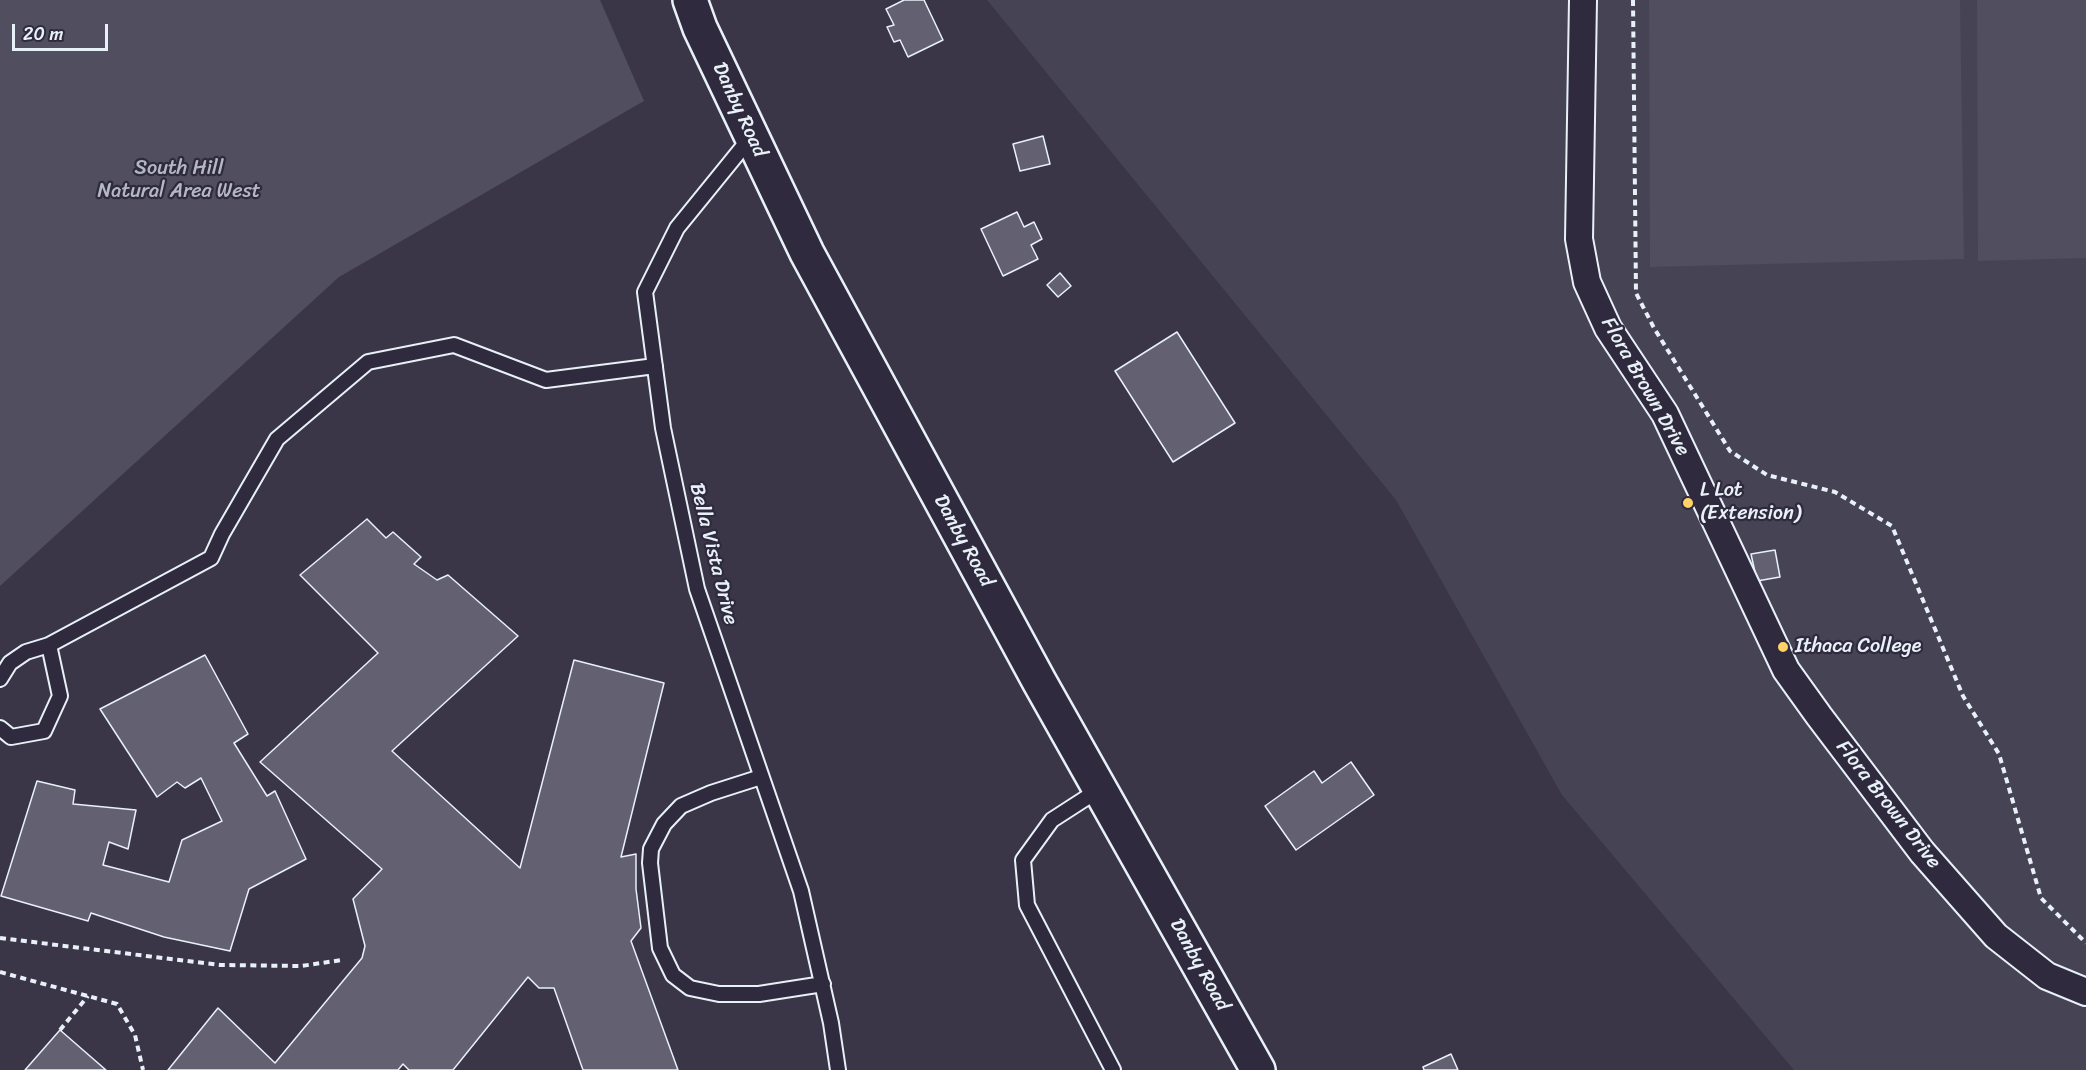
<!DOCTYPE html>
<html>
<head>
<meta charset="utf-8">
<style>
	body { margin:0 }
	#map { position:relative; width:2086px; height:1070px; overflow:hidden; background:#3a3648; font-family:Sriracha,sans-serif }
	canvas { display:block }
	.scale { position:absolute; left:12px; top:24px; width:96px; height:27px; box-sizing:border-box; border:3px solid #e8f1f8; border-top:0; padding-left:8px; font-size:18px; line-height:21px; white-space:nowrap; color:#e8f1f8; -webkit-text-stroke:4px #2f2a3d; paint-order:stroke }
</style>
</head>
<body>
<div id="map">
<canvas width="2086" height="1070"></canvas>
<div class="scale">20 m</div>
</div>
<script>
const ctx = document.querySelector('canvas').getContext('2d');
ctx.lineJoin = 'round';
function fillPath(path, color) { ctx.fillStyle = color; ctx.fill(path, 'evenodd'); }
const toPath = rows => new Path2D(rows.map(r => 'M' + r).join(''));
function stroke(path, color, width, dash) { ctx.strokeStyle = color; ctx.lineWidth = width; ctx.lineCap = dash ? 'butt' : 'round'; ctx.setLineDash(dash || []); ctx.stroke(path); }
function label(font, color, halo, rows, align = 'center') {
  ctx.font = font + ' Sriracha,sans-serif'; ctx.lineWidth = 4.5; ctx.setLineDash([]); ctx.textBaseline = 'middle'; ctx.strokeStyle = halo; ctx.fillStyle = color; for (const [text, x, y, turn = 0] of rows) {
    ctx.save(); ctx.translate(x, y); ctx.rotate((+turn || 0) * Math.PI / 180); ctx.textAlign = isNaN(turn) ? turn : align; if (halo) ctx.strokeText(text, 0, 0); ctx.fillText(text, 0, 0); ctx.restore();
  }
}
fillPath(toPath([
	[987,0,2086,0,2086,1070,1794,1070,1562,795,1396,500]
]), '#464354');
fillPath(toPath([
	[0,0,600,0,644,101,339,277,0,586],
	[1649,0,1960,0,1964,259,1650,267],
	[1977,0,2086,0,2086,258,1978,261]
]), '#504e5f');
const building = toPath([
	[904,0,924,0,943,40,908,57,900,40,894,42,887,27,894,25,886,9,904,0],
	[1043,136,1050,164,1020,171,1013,144,1043,136],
	[1017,212,1024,227,1034,222,1042,239,1031,245,1038,259,1003,276,981,229,1017,212],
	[1060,273,1071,286,1058,297,1047,285,1060,273],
	[1177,332,1235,423,1173,462,1115,371,1177,332],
	[367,519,386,538,393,532,421,557,414,564,437,580,448,575,518,636,392,751,520,868,574,660,664,683,621,857,636,854,636,889,641,928,631,941,678,1070,583,1070,554,988,539,988,528,977,453,1070,409,1070,403,1064,398,1070,168,1070,218,1008,275,1063,362,958,365,946,353,899,382,869,260,762,378,653,300,575,367,519],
	[1775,550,1780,577,1757,581,1751,554,1775,550],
	[205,655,248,734,234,743,267,796,275,791,306,859,249,889,230,951,164,937,91,913,88,921,1,896,37,781,75,790,73,804,136,810,128,849,109,842,103,865,169,882,182,840,222,821,201,778,185,788,177,782,157,797,100,709,205,655],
	[1351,762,1374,795,1296,850,1265,806,1314,771,1322,783,1351,762],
	[60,1030,106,1070,25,1070,60,1030],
	[1451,1054,1458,1070,1424,1070,1423,1067,1451,1054]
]);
fillPath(building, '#636171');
stroke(building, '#e8f1f8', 1.5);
const service = toPath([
	[751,137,677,228,645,292,663,428,697,589,801,891,831,1023,838,1070],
	[0,679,10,663,26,652,49,645,211,558,222,534,277,439,368,362,454,345,546,380,655,366],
	[0,728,11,737,44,731,60,696,49,645],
	[761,777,711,793,681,806,664,824,651,849,650,863,660,948,673,975,690,988,719,994,759,994,823,984],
	[1100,789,1052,820,1023,860,1027,905,1113,1070]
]);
const minor = toPath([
	[1583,0,1579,239,1587,282,1608,328,1665,414,1786,670,1819,716,1922,852,1996,936,2047,976,2086,992]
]);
const secondary = toPath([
	[690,0,700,28,807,253,1039,681,1258,1070]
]);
stroke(service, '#e8f1f8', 18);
stroke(minor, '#e8f1f8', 30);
stroke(secondary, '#e8f1f8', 38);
stroke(toPath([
	[1633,0,1636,293,1654,328,1730,451,1767,475,1835,492,1892,526,1963,696,1999,754,2041,898,2086,943],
	[0,938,220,965,301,966,342,960],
	[0,972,117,1004,135,1035,143,1070],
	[60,1030,88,996]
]), '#e8f1f8', 4, [6, 4.5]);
stroke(service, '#2f2a3d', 14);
stroke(minor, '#2f2a3d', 26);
stroke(secondary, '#2f2a3d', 33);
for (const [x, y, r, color] of [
	[1688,503,6,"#ffd166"],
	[1783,647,6,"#ffd166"]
]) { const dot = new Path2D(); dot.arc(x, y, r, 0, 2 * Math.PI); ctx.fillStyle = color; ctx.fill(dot); stroke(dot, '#2f2a3d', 2); }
label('20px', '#e8f1f8', '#2f2a3d', [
	["Danby Road",739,110,65],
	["Flora Brown Drive",1645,387,60],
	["Danby Road",963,541,61],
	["Bella Vista Drive",713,554,76],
	["Flora Brown Drive",1888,805,52],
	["Danby Road",1199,965,61]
]);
label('20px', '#b3b8c2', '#2f2a3d', [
	["South Hill",179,169],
	["Natural Area West",179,192]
]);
label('20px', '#e8f1f8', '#2f2a3d', [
	["L Lot",1700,491],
	["(Extension)",1700,514],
	["Ithaca College",1795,647]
], 'left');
</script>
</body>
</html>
